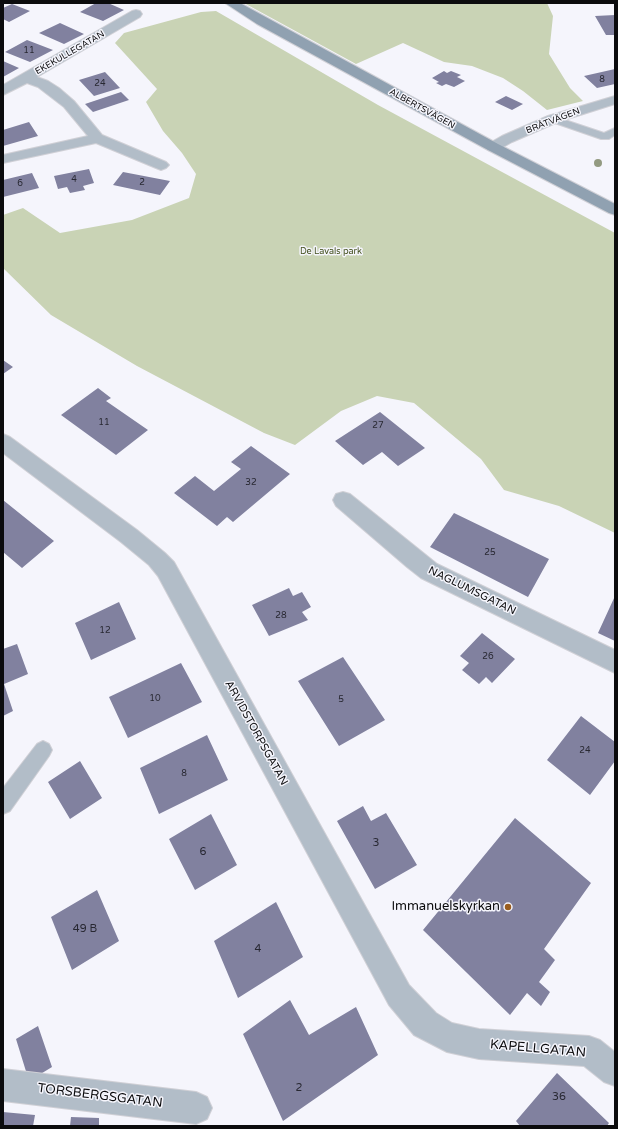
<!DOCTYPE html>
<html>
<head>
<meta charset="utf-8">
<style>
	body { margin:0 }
	#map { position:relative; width:618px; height:1129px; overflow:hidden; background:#f5f5fc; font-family:"Varela Round",sans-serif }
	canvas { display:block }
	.frame { position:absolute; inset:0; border:4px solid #0b0b0d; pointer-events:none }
</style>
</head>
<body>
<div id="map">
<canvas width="618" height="1129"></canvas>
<div class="frame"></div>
</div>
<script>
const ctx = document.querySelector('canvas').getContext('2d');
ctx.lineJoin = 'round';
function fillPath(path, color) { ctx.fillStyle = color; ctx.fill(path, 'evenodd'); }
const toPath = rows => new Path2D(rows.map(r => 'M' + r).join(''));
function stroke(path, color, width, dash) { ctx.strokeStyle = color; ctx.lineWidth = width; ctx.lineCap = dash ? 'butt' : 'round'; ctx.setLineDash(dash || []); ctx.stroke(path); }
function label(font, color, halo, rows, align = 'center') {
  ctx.font = font + ' "Varela Round",sans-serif'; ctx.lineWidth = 3; ctx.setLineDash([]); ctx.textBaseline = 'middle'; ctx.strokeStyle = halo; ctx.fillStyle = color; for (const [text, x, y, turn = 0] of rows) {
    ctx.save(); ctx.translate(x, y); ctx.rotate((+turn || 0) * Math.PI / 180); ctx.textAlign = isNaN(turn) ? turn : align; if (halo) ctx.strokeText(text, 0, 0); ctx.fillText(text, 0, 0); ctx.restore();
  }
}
fillPath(toPath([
	[244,3,547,3,553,16,549,54,570,88,583,101,547,110,523,91,503,78,472,66,444,62,403,43,356,64],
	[216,11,378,105,615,233,615,533,559,506,504,490,481,459,414,403,377,396,341,411,295,445,264,433,137,366,51,315,3,268,3,215,23,208,60,233,132,220,189,198,196,174,182,153,163,131,146,102,157,89,115,43,124,33,201,12]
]), '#c9d3b5');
fillPath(toPath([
	[96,3,108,3,124,10,103,21,80,12],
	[12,4,30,11,9,22,3,19,3,8],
	[615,15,615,35,606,35,595,16],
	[60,23,84,34,64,44,39,33],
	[27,40,53,50,30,62,5,52],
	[3,61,19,68,3,77],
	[615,69,615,84,597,88,584,76],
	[444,71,447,73,451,71,461,75,457,77,465,81,454,87,446,84,442,86,436,83,439,82,432,78],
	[105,72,120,88,94,96,79,80],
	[121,92,129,100,93,112,85,104],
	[506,96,523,104,512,110,495,102],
	[29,122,38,136,3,146,3,130],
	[89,169,94,183,83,186,85,190,70,193,67,187,58,189,54,176],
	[123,172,170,181,160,195,113,185],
	[32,173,39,188,3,197,3,180],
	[3,360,13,367,3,374],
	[98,388,111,398,106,401,148,430,116,455,61,415],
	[380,412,425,448,398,466,382,452,363,465,335,441],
	[251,446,290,474,233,522,227,517,217,526,174,493,195,476,214,491,241,469,231,462],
	[3,500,54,541,22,568,3,552],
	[454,513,549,559,528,597,430,547],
	[289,588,293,596,302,592,311,607,302,612,308,620,269,636,252,605],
	[615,596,615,641,598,633],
	[119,602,136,639,91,660,75,623],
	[482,633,515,659,492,683,486,677,479,684,462,670,469,663,460,656],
	[17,644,28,674,4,684,13,711,3,716,3,649],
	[343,657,385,720,339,746,298,681],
	[181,663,202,702,128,738,109,697],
	[581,716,615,742,615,761,590,795,547,760],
	[207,735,228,780,159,814,140,768],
	[80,761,102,798,70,819,48,782],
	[363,806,371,821,386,813,417,865,375,889,337,821],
	[211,814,237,865,195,890,169,839],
	[515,818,591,883,544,949,555,960,539,982,550,992,541,1006,527,993,510,1015,423,930],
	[97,890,119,941,72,970,51,917],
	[276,902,303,957,238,998,214,941],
	[290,1000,309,1035,356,1007,378,1055,283,1121,243,1034],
	[38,1026,52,1067,29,1081,16,1039],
	[557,1073,609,1123,607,1126,520,1126,516,1121],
	[3,1112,35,1115,33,1126,3,1126],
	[71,1117,99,1118,99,1126,70,1126]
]), '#81819f');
const lane = toPath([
	[553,116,604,133,615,128,615,135,609,139,601,139,549,121,548,119,549,117,553,116],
	[43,741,49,744,52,750,49,756,10,811,3,814,3,788,37,744,43,741]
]);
const street = toPath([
	[136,10,140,11,142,14,140,17,37,77,48,81,59,88,74,101,102,135,166,162,169,165,166,168,161,170,156,168,96,143,3,163,3,155,88,136,64,107,38,87,27,83,3,95,3,85,132,11,136,10],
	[615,96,615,104,558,122,512,142,498,150,493,151,488,150,486,147,488,144,502,136,548,116,615,96],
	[3,434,10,437,137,530,165,553,174,562,409,985,436,1013,452,1023,479,1029,589,1036,600,1040,615,1052,615,1086,604,1082,584,1066,479,1059,447,1052,414,1035,389,1005,158,576,149,565,121,542,3,453,3,434],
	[343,492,350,494,437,564,615,650,615,673,421,578,407,567,336,506,333,500,336,494,343,492],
	[3,1069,196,1092,207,1097,212,1108,207,1119,196,1124,3,1101,3,1069]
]);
const secondary = toPath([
	[225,3,240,3,498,144,615,204,615,215,609,213,488,150,257,24,225,3]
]);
stroke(lane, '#d0d0d6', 2);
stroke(street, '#d0d0d6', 2);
stroke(secondary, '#d0d0d6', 2);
fillPath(lane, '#b2bdc8');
fillPath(street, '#b2bdc8');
fillPath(secondary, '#90a1b1');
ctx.fillStyle = '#939a81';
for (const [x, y] of [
	[598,163]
]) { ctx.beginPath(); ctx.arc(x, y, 4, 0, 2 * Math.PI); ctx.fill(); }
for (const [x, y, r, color] of [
	[508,907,4,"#995d1f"]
]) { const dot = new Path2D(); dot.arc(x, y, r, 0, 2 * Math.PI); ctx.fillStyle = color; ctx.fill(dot); stroke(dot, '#f5f5fc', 1.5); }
label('9px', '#282832', null, [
	["11",29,51],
	["8",602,80],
	["24",100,84],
	["4",74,180],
	["2",142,183],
	["6",20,184],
	["11",104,423],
	["27",378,426],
	["32",251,483],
	["25",490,553],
	["28",281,616],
	["12",105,631],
	["26",488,657],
	["10",155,699],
	["5",341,700],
	["24",585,751],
	["8",184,774]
]);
label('9px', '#0b0b0d', '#f5f5fc', [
	["EKEKULLEGATAN",70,53,-30],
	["ALBERTSVÄGEN",422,109,29],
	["BRÅTVÄGEN",553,121,-21]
]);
label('9px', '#424f1c', '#f5f5fc', [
	["De Lavals park",331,252]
]);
label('11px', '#0b0b0d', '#f5f5fc', [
	["NAGLUMSGATAN",472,591,26],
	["ARVIDSTORPSGATAN",256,733,61]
]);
label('11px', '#282832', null, [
	["3",376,843],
	["6",203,852],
	["49 B",85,929],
	["4",258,949],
	["2",299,1088],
	["36",559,1097]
]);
label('13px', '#0b0b0d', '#f5f5fc', [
	["Immanuelskyrkan",500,907]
], 'right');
label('13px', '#0b0b0d', '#f5f5fc', [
	["KAPELLGATAN",538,1049,5],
	["TORSBERGSGATAN",100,1096,7]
]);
</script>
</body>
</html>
